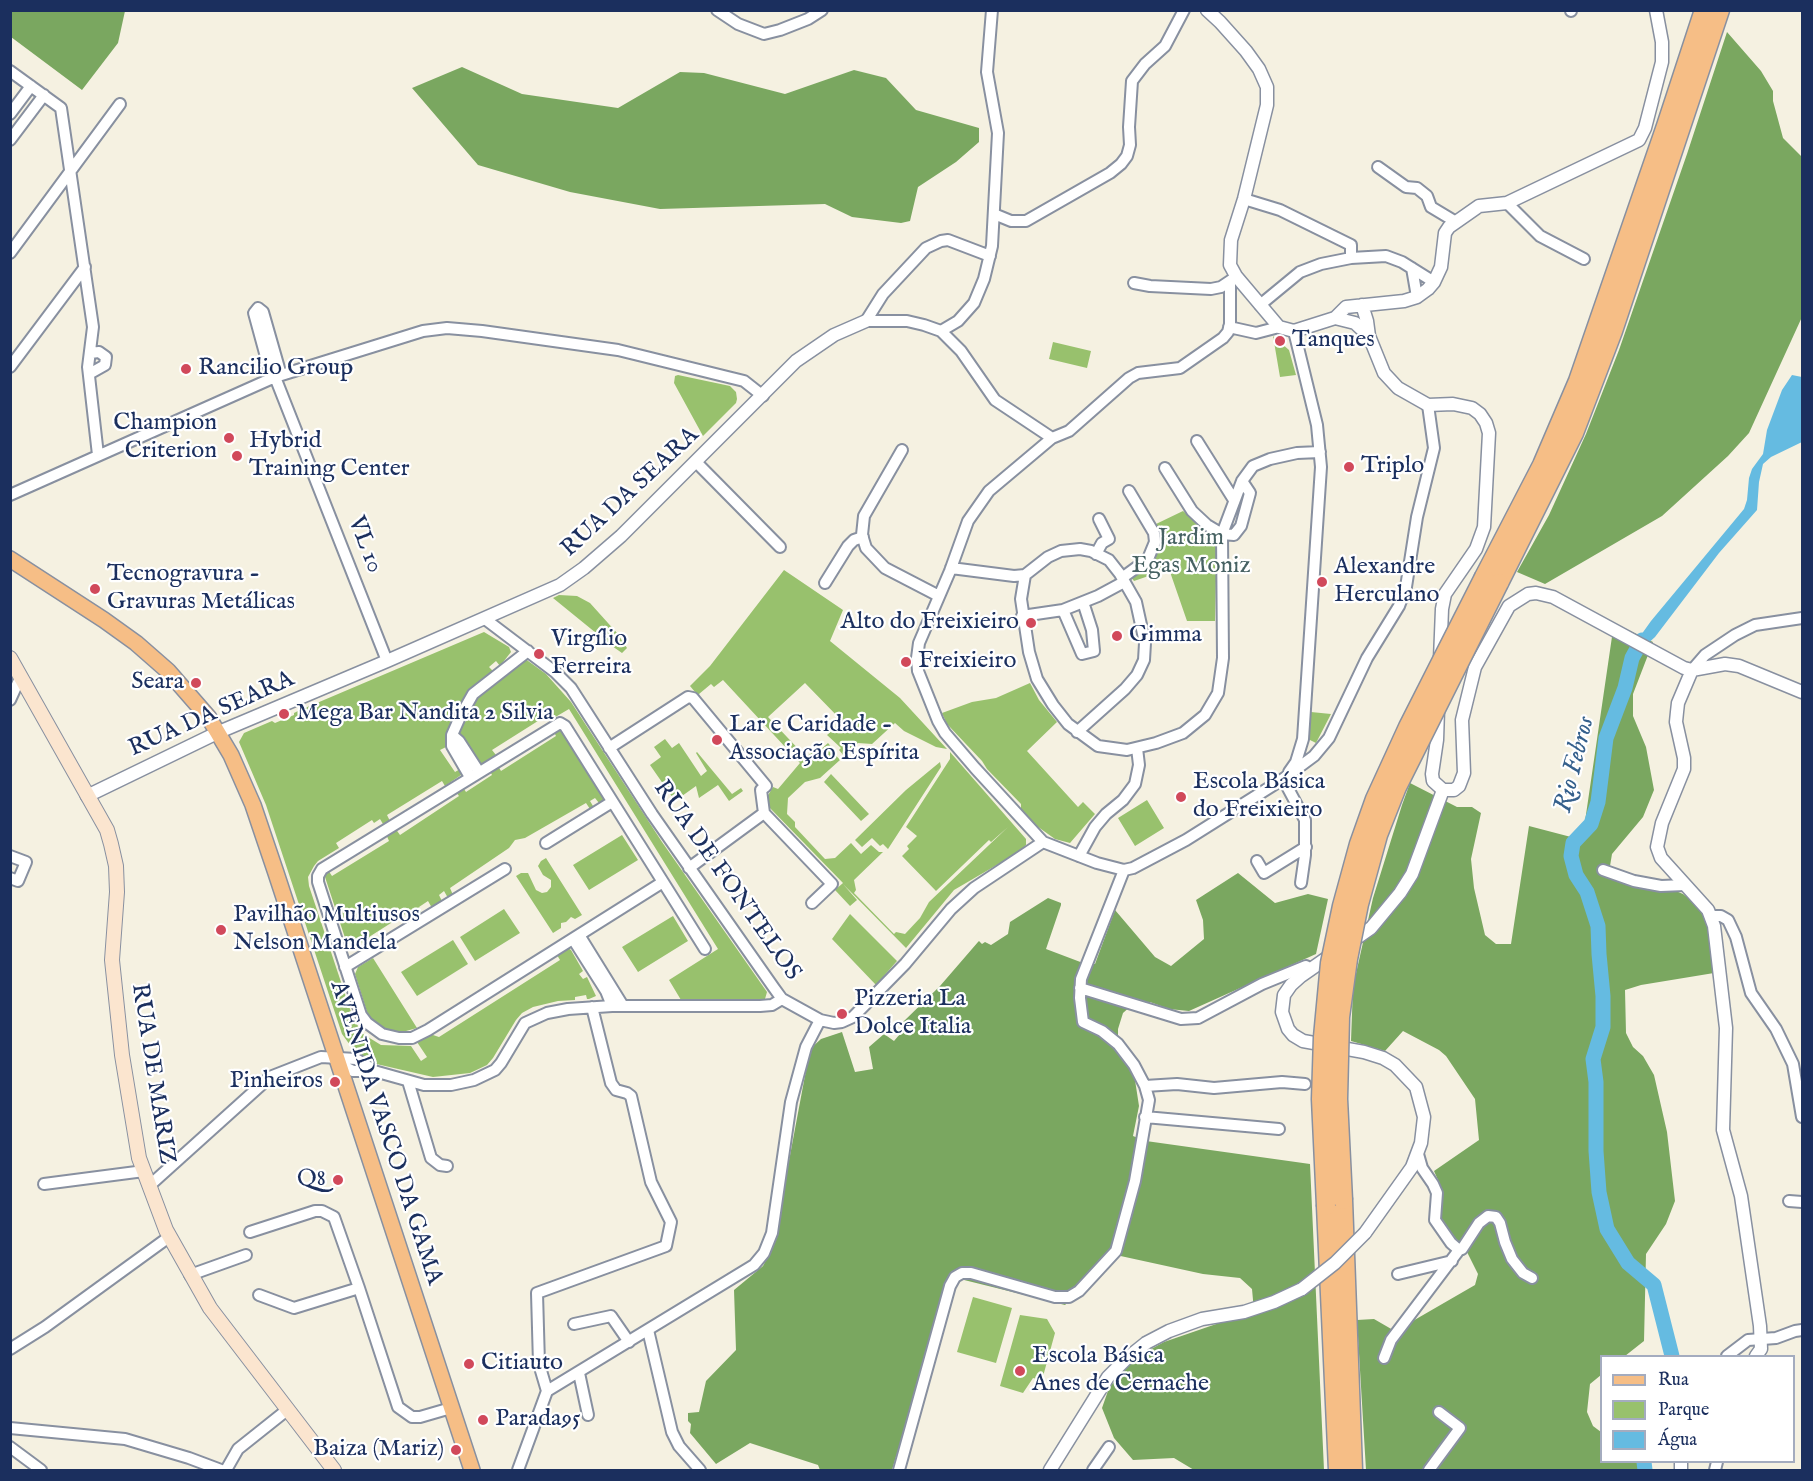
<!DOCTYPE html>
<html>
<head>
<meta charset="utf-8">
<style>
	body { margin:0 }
	#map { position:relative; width:1813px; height:1481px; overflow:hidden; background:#f5f1e1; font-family:"IM FELL English",serif }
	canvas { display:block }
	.frame { position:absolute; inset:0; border:12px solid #1b2f5e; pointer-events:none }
	.legend { position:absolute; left:1600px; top:1355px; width:195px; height:108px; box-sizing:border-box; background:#fff; border:2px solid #a4acbf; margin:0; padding:8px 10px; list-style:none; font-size:18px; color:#1b2f5e }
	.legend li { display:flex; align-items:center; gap:12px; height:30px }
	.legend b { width:30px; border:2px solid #a4acbf }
</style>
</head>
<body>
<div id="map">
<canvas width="1813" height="1481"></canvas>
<div class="frame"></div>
<ul class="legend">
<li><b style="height:8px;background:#f6be86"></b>Rua</li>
<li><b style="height:16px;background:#98c16d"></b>Parque</li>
<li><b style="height:16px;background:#65bbe1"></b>Água</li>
</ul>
</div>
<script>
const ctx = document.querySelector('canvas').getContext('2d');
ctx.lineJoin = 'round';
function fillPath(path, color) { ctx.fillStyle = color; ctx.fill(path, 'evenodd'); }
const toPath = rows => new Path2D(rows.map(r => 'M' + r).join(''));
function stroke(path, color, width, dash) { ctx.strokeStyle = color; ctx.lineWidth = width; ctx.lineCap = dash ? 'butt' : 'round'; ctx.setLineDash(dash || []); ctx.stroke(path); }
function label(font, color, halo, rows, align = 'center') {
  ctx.font = font + ' "IM FELL English",serif'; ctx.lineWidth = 4.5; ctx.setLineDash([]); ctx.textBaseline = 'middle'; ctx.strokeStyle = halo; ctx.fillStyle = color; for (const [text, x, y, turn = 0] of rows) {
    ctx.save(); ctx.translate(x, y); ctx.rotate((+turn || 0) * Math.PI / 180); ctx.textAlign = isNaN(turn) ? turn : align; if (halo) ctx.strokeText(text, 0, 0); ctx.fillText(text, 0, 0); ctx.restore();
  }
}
fillPath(toPath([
	[1273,336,1289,350,1296,375,1280,377],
	[1053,342,1091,351,1087,368,1049,359],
	[678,375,730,386,736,392,737,399,736,403,703,436,674,383,675,376],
	[1183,511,1217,539,1215,621,1187,621,1169,569,1134,581,1131,577,1150,563,1156,554,1159,540,1156,524],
	[784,570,843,610,830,641,900,698,947,749,936,747,904,731,895,723,872,744,858,743,844,756,839,750,841,748,827,735,842,721,805,683,768,717,806,757,814,751,817,753,828,743,833,749,832,751,840,760,820,778,805,782,788,798,787,814,795,822,795,827,825,859,835,858,851,843,861,854,871,845,879,852,883,852,854,880,856,890,854,893,894,934,896,932,905,934,920,918,929,902,1008,827,991,842,989,840,936,891,902,856,909,849,907,846,917,836,906,827,950,759,950,752,1026,839,1026,845,1019,852,954,890,906,948,843,884,857,900,850,906,835,890,843,883,768,806,767,797,773,787,778,789,800,763,723,680,714,687,711,684,699,694,700,698,690,686,710,666],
	[559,595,577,596,590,603,617,633,627,648,622,653,612,646,553,598],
	[484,632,509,647,511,652,500,666,496,661,489,667,494,672,469,689,445,737,446,747,440,750,455,772,460,769,461,775,445,786,442,781,387,815,390,821,383,824,380,819,374,823,372,820,336,843,339,848,318,861,314,866,308,877,309,886,353,1018,363,1034,381,1045,411,1046,421,1061,427,1057,417,1042,430,1034,439,1037,560,960,557,955,568,948,571,950,583,971,579,974,583,979,587,977,596,996,589,999,587,999,586,995,575,997,575,1000,558,1001,533,1007,522,1013,516,1020,493,1058,487,1065,470,1073,433,1077,372,1063,350,1045,342,1034,266,805,239,742,244,733,272,721,275,723,294,715,294,713,298,711],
	[524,658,546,674,571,702,662,842,767,992,765,999,681,1000,669,980,718,949,569,709,552,719,549,714,492,750,496,755,483,763,479,765,475,761,458,731,476,695],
	[1030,683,1039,700,1057,722,1027,751,1078,807,1083,802,1095,814,1070,843,1055,839,1034,824,1021,810,1021,804,987,769,982,761,947,724,942,713,972,702,996,698],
	[1311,712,1331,714,1316,743,1310,740,1309,736],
	[560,725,605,800,599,803,595,798,590,801,593,806,590,809,586,803,525,838,515,840,509,848,450,888,453,895,448,898,444,891,439,895,442,901,432,908,428,901,419,907,422,914,418,916,413,909,369,937,372,944,366,948,362,942,349,950,324,874,328,870,332,876,389,841,386,834,395,828,400,835,459,796,455,791,462,786,466,792,492,775,489,769,497,764,501,771,556,736,553,730],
	[665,739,672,748,679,743,701,776,707,771,696,753,697,752,732,794,741,788,743,791,729,801,718,785,699,798,696,786,675,801,650,765,661,757,654,747],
	[940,762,941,767,888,849,883,844,880,846,872,838,862,847,855,840,906,790],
	[831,774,869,814,861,821,824,782],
	[1147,800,1164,828,1135,846,1118,818],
	[622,835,638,860,589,890,573,865],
	[546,858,582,915,575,919,571,917,566,922,561,923,561,928,553,933,516,876,521,873,528,873,536,890,542,893,547,892,551,887,551,880,543,875,538,866,541,861],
	[504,909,520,933,475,961,460,937],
	[850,914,897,961,876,985,832,939],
	[673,916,688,941,638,972,622,947],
	[453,940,468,964,417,996,401,972],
	[373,958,417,1028,406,1031,393,1031,379,1026,368,1015,355,974,358,967],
	[973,1297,1012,1308,996,1363,957,1352],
	[1020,1315,1047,1319,1055,1333,1042,1380,1033,1378,1023,1393,1000,1386]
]), '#98c16d');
fillPath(toPath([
	[11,10,125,10,125,11,118,43,82,90,11,37],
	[1727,32,1761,71,1773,91,1773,101,1783,138,1802,157,1802,317,1749,433,1728,456,1662,516,1545,584,1517,572,1549,515,1586,434,1619,350,1687,154],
	[462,67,522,94,618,108,680,72,704,73,785,94,854,70,886,78,916,110,979,128,979,142,956,162,918,187,910,221,901,223,852,217,825,204,660,209,570,192,478,165,412,88],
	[1614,623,1653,642,1633,694,1633,716,1646,747,1654,790,1643,817,1612,854,1609,872,1654,882,1683,894,1700,907,1708,925,1714,973,1641,985,1625,990,1626,1033,1633,1047,1643,1056,1654,1075,1667,1132,1675,1201,1666,1224,1646,1254,1644,1341,1625,1356,1602,1356,1601,1375,1590,1384,1587,1412,1593,1426,1601,1432,1602,1462,1645,1462,1645,1470,1366,1470,1357,1320,1374,1319,1393,1330,1411,1322,1475,1285,1478,1274,1467,1252,1451,1235,1441,1217,1442,1189,1434,1171,1479,1140,1475,1099,1446,1056,1439,1050,1403,1031,1385,1051,1351,1041,1353,987,1373,898,1402,805,1410,783,1457,807,1472,807,1481,813,1471,859,1474,888,1485,935,1496,944,1511,944,1529,826,1571,837,1583,835],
	[1238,873,1275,903,1308,894,1328,899,1316,954,1189,1011,1169,1009,1150,1002,1132,1005,1123,1013,1118,1029,1118,1043,1135,1080,1139,1106,1133,1136,1146,1141,1310,1164,1324,1470,1194,1470,1174,1458,1133,1460,1114,1438,1102,1408,1109,1388,1133,1359,1164,1342,1254,1311,1252,1289,1240,1278,1203,1274,1116,1255,1065,1305,960,1279,952,1271,892,1470,820,1470,818,1465,750,1443,716,1464,690,1433,691,1424,688,1421,688,1413,699,1412,706,1381,736,1350,734,1290,763,1266,773,1246,810,1049,821,1039,842,1032,855,1072,873,1069,869,1047,884,1034,894,1041,905,1028,903,1022,940,986,978,942,979,941,982,944,985,942,991,945,1008,934,1010,922,1048,898,1061,903,1061,905,1046,949,1083,963,1095,964,1115,910,1155,957,1171,966,1204,939,1203,920,1196,900]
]), '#7aa760');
fillPath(toPath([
	[1792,375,1802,377,1802,442,1771,457,1763,464,1759,482,1757,510,1719,553,1655,637,1632,658,1631,655,1641,635,1651,621,1744,509,1747,500,1749,478,1752,469,1763,454,1767,430,1782,390]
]), '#65bbe1');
stroke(toPath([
	[1642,640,1632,658,1625,688,1606,738,1598,802,1591,824,1573,843,1571,856,1576,875,1587,892,1598,926,1599,954,1603,996,1603,1027,1593,1059,1596,1082,1596,1151,1599,1192,1607,1229,1628,1263,1654,1285,1672,1356],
	[1644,1462,1645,1470]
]), '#65bbe1', 15);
const minor = toPath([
	[717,10,738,24,764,34,780,30,808,19,822,10],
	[1571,11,1571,10],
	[10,71,61,108,93,327,88,367,98,455],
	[10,114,31,86],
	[10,140,44,95],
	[1378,167,1406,187,1417,188,1427,196,1431,207,1456,222],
	[1244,199,1280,210,1351,245,1351,258],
	[1507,203,1540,236,1584,259],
	[994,214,1011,221,1026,221,1110,173,1121,164,1127,156,1130,145,1129,127,1132,81,1145,64,1165,46,1184,10],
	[10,253,120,104],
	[990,256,948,240,941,241,926,248,883,294,866,321,907,321,924,325,941,331,961,351,995,400,1052,438],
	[1412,268,1417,297],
	[1230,282,1230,324,1228,332,1223,338,1180,368,1138,373,1129,378,1069,431,1052,438,989,491,968,521,950,571,919,643,917,658,918,671,938,721,945,733,975,768,1043,842,1097,863,1124,870,1133,868,1186,840,1283,779,1314,756,1329,738,1367,658,1399,606,1406,587,1417,517,1434,448,1428,405],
	[1134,283,1150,286,1211,289,1221,287,1233,279],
	[1260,305,1300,272,1321,264,1351,258,1386,256,1402,262,1434,282],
	[1229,327,1256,333,1279,327],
	[941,331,958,321,974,303,984,279,992,246,998,133,987,72,992,10],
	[10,367,85,267],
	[89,374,105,365,106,357,99,352,90,353],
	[275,377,387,661],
	[272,379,254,313,258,308,263,312,281,375],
	[1197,441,1234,500],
	[902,450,864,516,862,535,866,548,885,568,939,596],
	[696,462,780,547],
	[1165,468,1192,511,1207,525,1222,534,1234,535,1241,526,1250,493,1242,481],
	[10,495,275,377,423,331,447,328,482,331,618,350,744,381,763,396],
	[1096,554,1102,543,1109,539,1099,519],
	[951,568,1014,576,1025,575,1048,557,1061,551,1080,549,1091,551,1109,560,1120,574,1136,602,1145,643,1144,660,1137,675,1125,689,1077,732],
	[1025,575,1021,599,1029,652,1037,679,1053,705,1068,724,1098,746,1127,750,1156,743,1183,733,1205,715,1218,693,1223,658,1222,534,1242,481,1253,466,1270,459,1297,453,1320,452],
	[1122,578,1148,559,1155,542,1154,533,1129,491],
	[825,583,848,546,854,540,863,537],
	[1063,610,1082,654,1094,651,1092,630,1083,602],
	[1022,616,1063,610,1098,596,1124,582],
	[485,619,555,672,571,688,652,814,774,988,782,999,820,1020,834,1023,842,1022,853,1017,905,964,951,909,974,888,1043,842],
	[1692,670,1705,655,1735,635,1755,625,1802,618],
	[10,700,20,678],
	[452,735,459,741,479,772],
	[609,748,688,697,693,698,766,786,761,790,764,813],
	[1289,772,1296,762,1303,739,1321,467,1317,425,1294,331],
	[470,777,452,746,452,735,460,717,473,694,528,651],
	[1283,779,1305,820,1305,855,1301,883],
	[764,813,832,884,812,903],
	[546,843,612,802],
	[10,856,26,862,18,881,10,878],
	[1079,856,1095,827,1106,814,1123,800,1135,784,1139,765,1137,748],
	[1257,861,1264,873,1306,847],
	[689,868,764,813],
	[1603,870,1634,881,1661,886,1685,885],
	[663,882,428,1030,412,1038,399,1038,382,1034,367,1023,361,1015,318,882,318,876,322,869,560,723,565,726,609,796,663,882,705,949],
	[1710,916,1721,916,1728,920,1736,937,1751,993,1776,1029,1793,1064,1802,1117],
	[579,935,623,1006],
	[573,939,606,991,612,1006],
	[345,967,505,869],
	[1080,988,1181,1019,1198,1018,1262,984,1306,966,1311,969],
	[338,1061,343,1066,353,1071,374,1071,424,1085,451,1085,474,1080,495,1070,501,1063,525,1023,547,1013,568,1009,612,1006,760,1006,772,1005,782,999],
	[408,1081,431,1158,440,1165,447,1166],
	[1145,1086,1177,1084,1214,1088,1282,1082,1305,1084],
	[1145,1117,1279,1129],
	[1418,1154,1422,1168,1433,1184,1437,1193,1435,1220,1451,1243,1459,1250,1462,1249,1479,1223,1488,1216,1496,1217,1500,1223,1505,1242,1512,1259,1523,1273,1532,1278],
	[44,1184,144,1171],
	[149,1186,270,1077,321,1057,356,1059,372,1069],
	[1789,1201,1802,1202],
	[250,1232,315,1211,322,1211,334,1217,359,1288,398,1407,412,1417,420,1417,451,1408],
	[1398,1274,1452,1261],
	[190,1275,246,1255],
	[259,1295,294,1308,359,1288],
	[574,1324,611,1316,629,1342],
	[648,1330,672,1432,679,1446,700,1470],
	[10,1349,45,1327,169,1237],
	[1727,1356,1748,1340,1776,1338,1795,1331,1802,1330],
	[1384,1358,1391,1340,1459,1250],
	[579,1373,588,1415],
	[547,1391,539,1364,537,1293,666,1246,671,1222,651,1182,631,1096,627,1093,616,1090,611,1083,592,1007],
	[10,1428,125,1439,189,1458,221,1470],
	[10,1447,41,1470],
	[226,1470,238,1449,287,1410],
	[518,1470,547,1391,754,1265,764,1253,772,1233,791,1102,806,1047,820,1020],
	[899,1470,950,1286,955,1277,962,1273,971,1273,1055,1297,1069,1297,1079,1291,1116,1251,1135,1181,1149,1100,1145,1086,1134,1065,1118,1044,1102,1031,1083,1022,1080,998,1081,979,1124,870],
	[1093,1470,1109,1447],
	[1429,1470,1460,1428,1439,1412],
	[1715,1470,1717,1462]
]);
const tertiary = toPath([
	[1207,10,1220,22,1246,51,1259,69,1267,87,1267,105,1244,199,1231,240,1230,265,1236,276,1279,327,1294,331,1335,318,1355,323,1369,336,1384,373,1398,388,1428,405,1453,404,1472,408,1480,414,1486,423,1489,433,1484,527,1476,549,1445,594,1442,609,1440,659],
	[1362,305,1367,321,1369,336],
	[1335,318,1346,307,1404,301,1417,297,1428,289,1434,282,1441,267,1445,233,1449,227,1479,206,1507,203,1639,140,1645,128,1662,62,1662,42,1656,10],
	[1692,670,1678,703,1677,712,1676,722,1684,758,1684,769,1662,823,1657,847,1661,858,1708,910,1714,926,1726,1028,1723,1130,1741,1196,1760,1326,1761,1349,1756,1356],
	[1438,710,1437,740,1432,774,1433,781,1443,790],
	[1443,790,1454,790,1459,786,1464,773,1462,720,1475,667,1509,606,1528,594,1536,593,1553,597,1684,668,1692,670,1725,664,1739,666,1802,692],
	[87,796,219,732,387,661,560,585,584,568,621,536,796,361,834,335,866,321],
	[1351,942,1371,928,1400,893,1412,874,1443,790],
	[1334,953,1301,976,1291,985,1284,995,1282,1012,1288,1029,1293,1035,1303,1041,1364,1052,1383,1058,1395,1065,1416,1087,1424,1117,1421,1143,1412,1167,1365,1233],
	[1681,1462,1681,1470],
	[1050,1470,1108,1377,1126,1359,1146,1343,1169,1331,1202,1319,1244,1312,1274,1302,1302,1289]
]);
const secondary = toPath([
	[10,658,107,830,111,844,116,866,117,892,112,960,122,1055,139,1158,166,1230,210,1308,334,1470]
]);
const primary = toPath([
	[10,559,104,620,136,643,168,671,209,718,231,755,253,805,276,873,472,1470]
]);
const motorway = toPath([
	[1484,577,1542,465,1578,381,1666,126,1704,10],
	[1499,583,1574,433,1613,331,1720,10],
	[1343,1200,1353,1470],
	[1326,1206,1338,1470]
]);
stroke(minor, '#8890a0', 14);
stroke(tertiary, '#8890a0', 15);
stroke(secondary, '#8890a0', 16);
stroke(primary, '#8890a0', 18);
stroke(motorway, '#8890a0', 21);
stroke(minor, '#fff', 10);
stroke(tertiary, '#fff', 12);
stroke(secondary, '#fbe5cf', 14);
stroke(primary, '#f6be86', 15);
stroke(motorway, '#f6be86', 18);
const tertiaryBridge = toPath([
	[1302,1289,1335,1263,1365,1233]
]);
const motorwayBridge = toPath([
	[1343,1200,1338,1099,1340,1017,1348,959,1359,904,1378,835,1397,787,1499,583],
	[1326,1206,1321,1099,1323,1037,1330,963,1342,906,1359,844,1375,799,1408,727,1484,577]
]);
stroke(tertiaryBridge, '#8890a0', 15, []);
stroke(motorwayBridge, '#8890a0', 21, []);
stroke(tertiaryBridge, '#fff', 12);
stroke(motorwayBridge, '#f6be86', 18);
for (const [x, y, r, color] of [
	[1280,341,6,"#d1495b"],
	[186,369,6,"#d1495b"],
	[229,438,6,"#d1495b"],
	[237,456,6,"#d1495b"],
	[1349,467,6,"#d1495b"],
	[1322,582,6,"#d1495b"],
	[95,589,6,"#d1495b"],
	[1031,623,6,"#d1495b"],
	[1117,636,6,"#d1495b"],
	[539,654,6,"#d1495b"],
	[906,662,6,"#d1495b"],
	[196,683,6,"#d1495b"],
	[284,714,6,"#d1495b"],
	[717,740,6,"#d1495b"],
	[1181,797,6,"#d1495b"],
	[221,930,6,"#d1495b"],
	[842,1014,6,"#d1495b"],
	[335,1082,6,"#d1495b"],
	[338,1180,6,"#d1495b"],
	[469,1364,6,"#d1495b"],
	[1020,1371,6,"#d1495b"],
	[483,1420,6,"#d1495b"],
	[456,1450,6,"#d1495b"]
]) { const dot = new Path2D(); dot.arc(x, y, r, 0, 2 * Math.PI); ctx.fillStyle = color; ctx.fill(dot); stroke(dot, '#fff', 2); }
label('24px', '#1b2f5e', '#fff', [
	["Tanques",1292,341],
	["Rancilio Group",198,369],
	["Champion",217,424,"right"],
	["Criterion",217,452,"right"],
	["Hybrid",249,442],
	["Training Center",249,470],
	["Triplo",1361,467],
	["Alexandre",1334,568],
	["Herculano",1334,596],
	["Tecnogravura -",107,575],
	["Gravuras Metálicas",107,603],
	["Alto do Freixieiro",1019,623,"right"],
	["Gimma",1129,636],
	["Virgílio",551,640],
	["Ferreira",551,668],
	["Freixieiro",918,662],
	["Seara",184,683,"right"],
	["Mega Bar Nandita 2 Silvia",296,714],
	["Lar e Caridade -",729,726],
	["Associação Espírita",729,754],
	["Escola Básica",1193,783],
	["do Freixieiro",1193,811],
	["Pavilhão Multiusos",233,916],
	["Nelson Mandela",233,944],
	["Pizzeria La",854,1000],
	["Dolce Italia",854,1028],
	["Pinheiros",323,1082,"right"],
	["Q8",326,1180,"right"],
	["Escola Básica",1032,1357],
	["Anes de Cernache",1032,1385],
	["Citiauto",481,1364],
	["Parada95",495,1420],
	["Baiza (Mariz)",444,1450,"right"]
], 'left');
label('24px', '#1b2f5e', '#fff', [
	["RUA DA SEARA",631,493,-43],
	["VL 10",364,545,69],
	["RUA DA SEARA",212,715,-24],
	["RUA DE FONTELOS",726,881,55],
	["RUA DE MARIZ",152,1074,81],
	["AVENIDA VASCO DA GAMA",385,1133,72]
]);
label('24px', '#476263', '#fff', [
	["Jardim",1191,539],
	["Egas Moniz",1191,567]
]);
label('italic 26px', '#35608c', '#fff', [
	["Rio Febros",1576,765,-76]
]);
</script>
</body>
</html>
